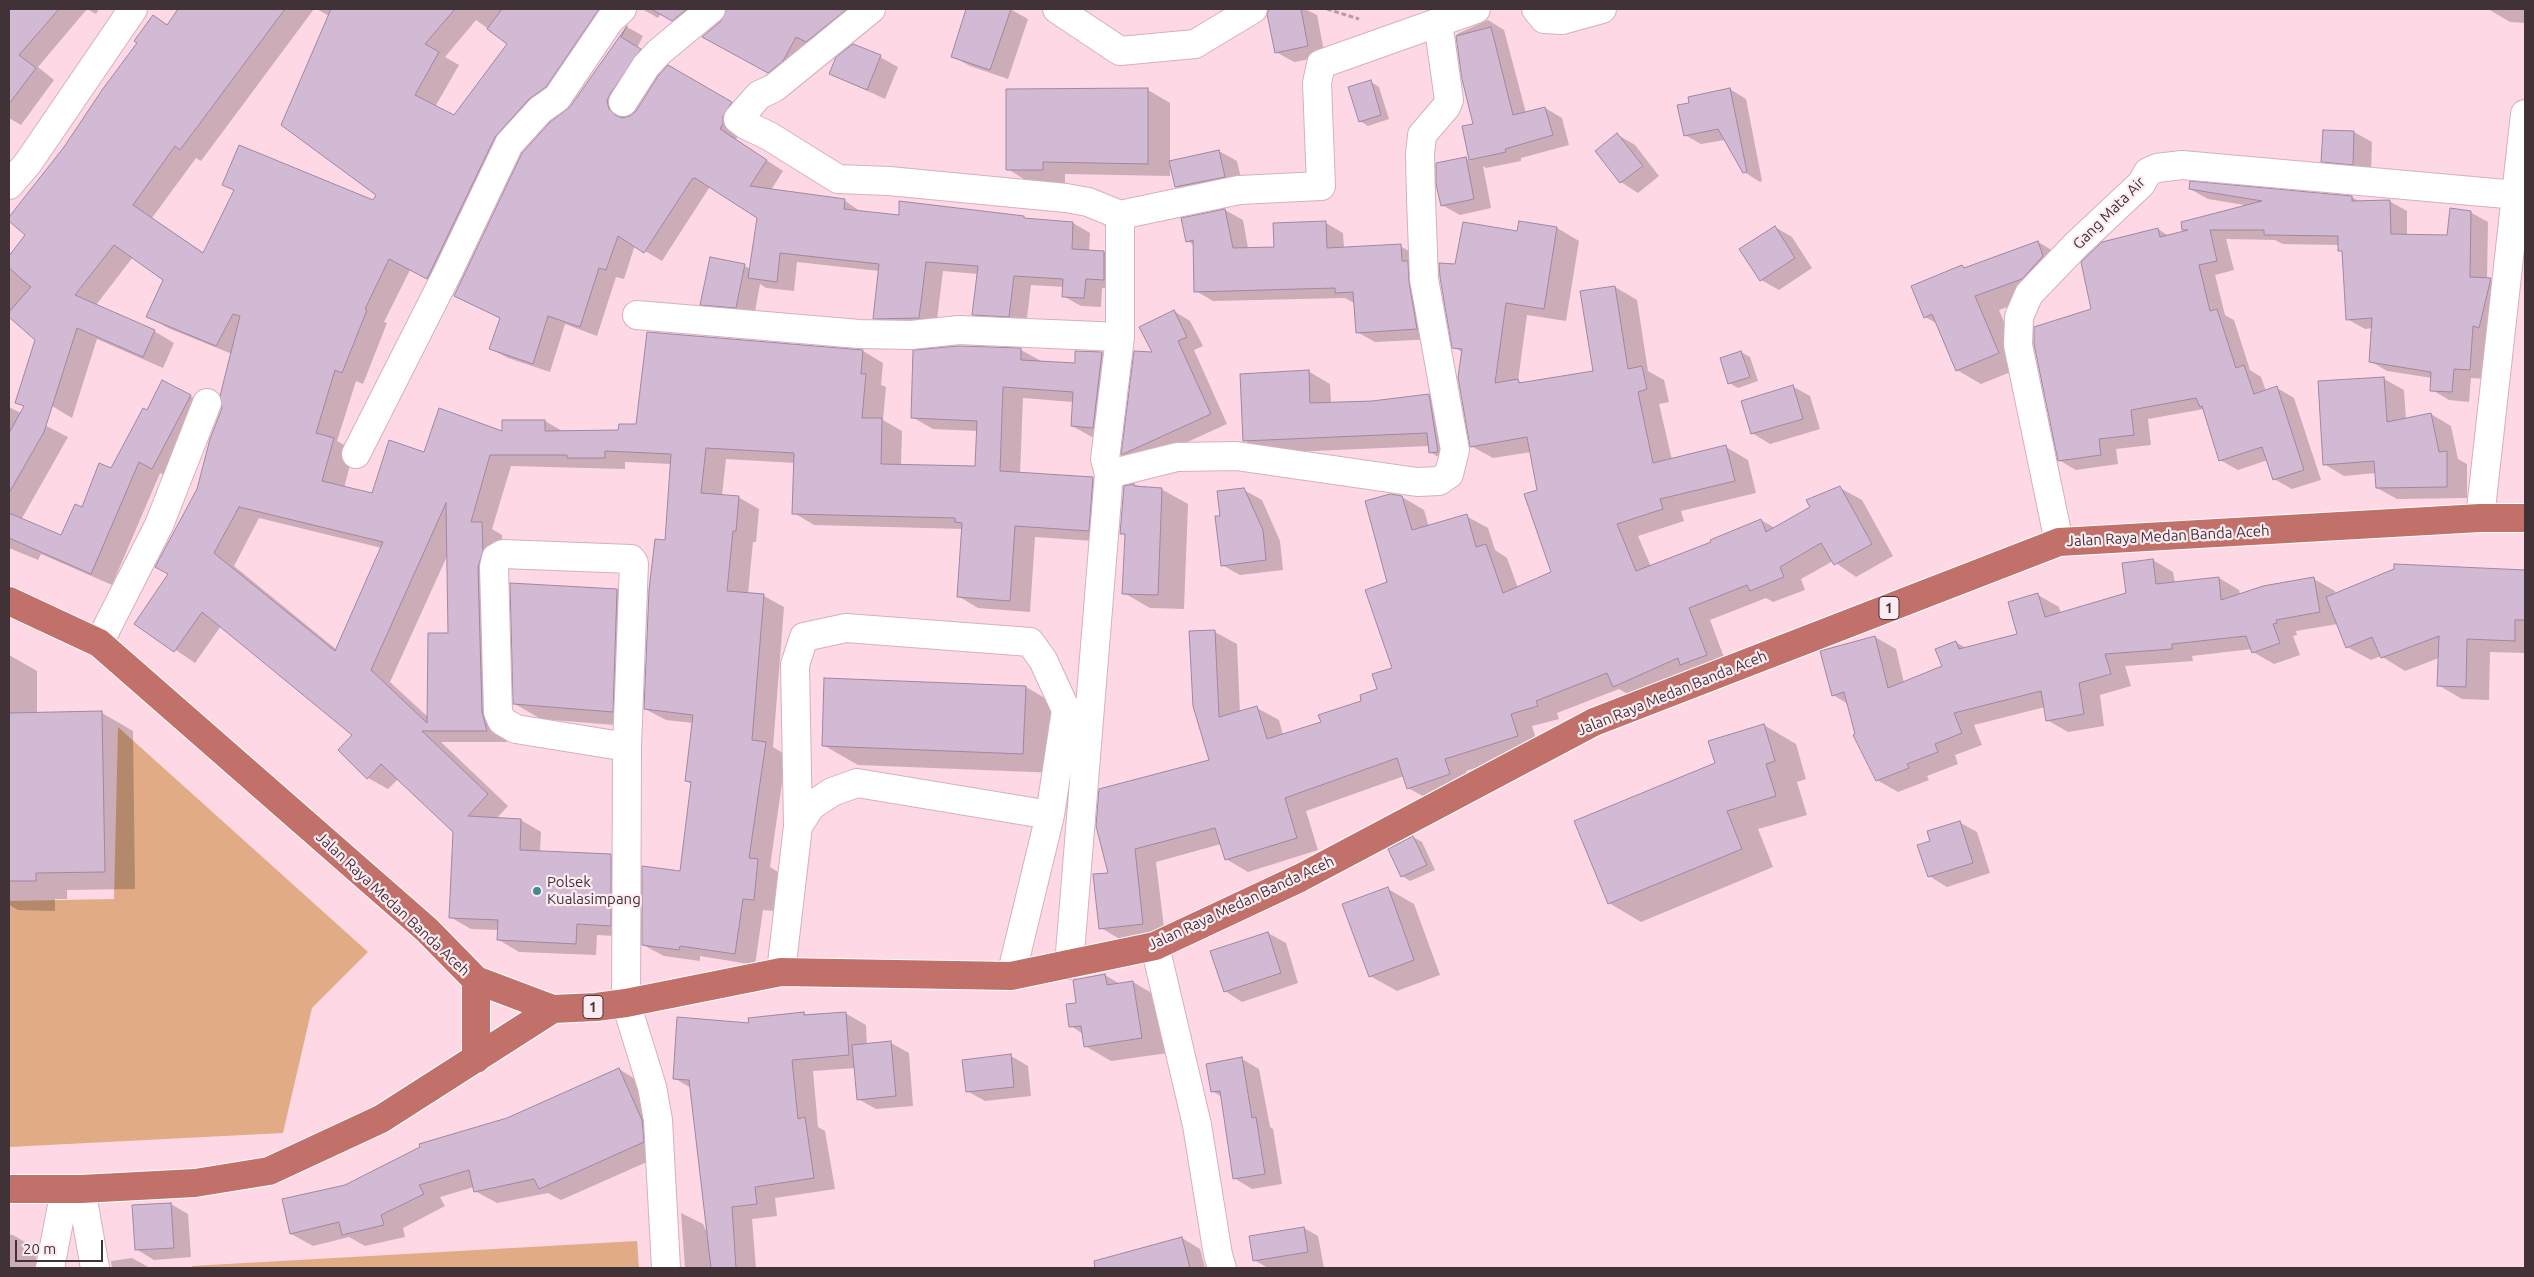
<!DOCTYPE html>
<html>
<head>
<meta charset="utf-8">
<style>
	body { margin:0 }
	#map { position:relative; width:2534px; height:1277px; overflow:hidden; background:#fed8e5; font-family:Ubuntu,sans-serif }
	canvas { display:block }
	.frame { position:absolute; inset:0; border:10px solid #413238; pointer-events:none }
	.scale { position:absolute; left:15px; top:1240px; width:88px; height:22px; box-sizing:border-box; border:2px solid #413238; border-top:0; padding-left:6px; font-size:15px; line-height:18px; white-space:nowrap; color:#413238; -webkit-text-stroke:4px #fcecf1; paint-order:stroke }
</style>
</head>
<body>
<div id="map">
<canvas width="2534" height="1277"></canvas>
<div class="frame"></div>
<div class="scale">20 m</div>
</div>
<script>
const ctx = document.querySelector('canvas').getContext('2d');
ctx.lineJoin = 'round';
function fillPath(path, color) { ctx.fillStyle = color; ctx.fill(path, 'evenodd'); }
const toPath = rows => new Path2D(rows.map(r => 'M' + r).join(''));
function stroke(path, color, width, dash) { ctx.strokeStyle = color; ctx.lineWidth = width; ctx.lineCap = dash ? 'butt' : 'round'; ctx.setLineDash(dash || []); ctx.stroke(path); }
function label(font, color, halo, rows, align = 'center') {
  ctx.font = font + ' Ubuntu,sans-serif'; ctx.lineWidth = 4.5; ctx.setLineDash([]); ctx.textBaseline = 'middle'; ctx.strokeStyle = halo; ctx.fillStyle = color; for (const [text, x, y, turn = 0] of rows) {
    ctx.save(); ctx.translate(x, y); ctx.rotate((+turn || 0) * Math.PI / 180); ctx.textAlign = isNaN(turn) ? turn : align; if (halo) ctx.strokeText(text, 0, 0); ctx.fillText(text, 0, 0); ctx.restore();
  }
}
fillPath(toPath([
	[118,727,368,952,312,1008,283,1133,9,1147,9,901,114,899],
	[637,1241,639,1268,192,1268,192,1266]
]), '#e1ab86');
fillPath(toPath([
	[9,9,99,9,96,14,87,9,38,67,54,80,21,125,9,118],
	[179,9,314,9,201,161,196,158,152,218,204,253,235,191,224,185,374,202,377,195,329,16,317,9,632,9,515,149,448,290,410,270,384,322,387,323,363,384,356,381,337,441,354,450,344,488,372,494,425,454,545,421,564,432,620,431,863,351,883,363,881,385,886,387,883,420,902,431,901,465,977,468,978,431,933,429,912,417,1021,350,1041,361,1076,364,1076,352,1102,353,1122,365,1113,439,1092,437,1072,426,1073,402,1023,398,1020,474,1093,479,1113,490,1109,542,1035,537,1030,612,978,608,958,596,963,529,814,525,794,513,795,463,726,459,722,496,738,497,759,509,756,542,753,542,748,594,764,596,784,607,773,747,786,755,770,867,778,872,774,911,763,910,755,965,700,956,700,961,664,956,643,945,681,872,692,784,686,781,693,723,666,720,645,709,666,542,672,464,625,462,625,469,511,466,492,529,502,535,502,725,507,742,441,742,508,806,496,819,521,820,541,832,540,852,611,856,631,867,631,937,597,935,596,955,519,952,499,940,499,930,471,929,450,917,454,832,398,779,388,789,368,778,354,735,221,626,195,663,136,623,170,574,223,408,232,354,168,328,148,316,164,279,133,257,96,305,154,331,174,343,163,368,97,339,72,418,52,406,23,385,37,339,9,315,9,258,27,235,9,219,65,148,139,43,154,16,168,25],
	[476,20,509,44,454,117,435,107,459,65,445,57],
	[259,518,382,548,337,650,234,566],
	[448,554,450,634,429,718,390,682],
	[642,9,721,9,694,31,661,13,658,18],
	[727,9,858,9,789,84,724,48,722,22,727,14],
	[968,9,1010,9,1028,19,1008,79,970,66,952,56],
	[1281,9,1305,9,1317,15,1325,56,1294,62,1276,52,1270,11],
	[2488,9,2525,9,2525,23,2510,22],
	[1488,20,1504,30,1526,113,1545,108,1562,118,1569,145,1521,158,1521,161,1486,168,1483,166,1491,208,1460,215,1442,205,1465,158,1471,161,1463,127,1475,125,1463,79,1457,34],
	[627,27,643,36,637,48,657,59,624,112,626,118,631,117,669,66,748,113,736,140,783,171,771,190,844,200,861,212,901,216,1023,217,1027,220,1073,223,1090,233,1089,251,1104,252,1121,262,1121,289,1102,288,1101,307,1081,306,1063,296,1064,287,1031,285,1026,326,990,324,973,314,978,274,943,271,936,328,891,328,874,318,879,271,797,262,794,291,766,288,760,284,754,317,719,314,701,304,744,266,751,269,758,217,712,187,709,188,662,261,635,245,624,279,616,277,597,336,565,324,550,372,508,358,491,349,501,319,455,295,571,108],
	[880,57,898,67,885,99,831,74],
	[1371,82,1379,87,1389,119,1368,126,1360,121],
	[1730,89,1746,99,1762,181,1760,182,1744,172,1725,140,1701,144,1685,135],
	[1148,90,1170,103,1170,162,1219,151,1237,161,1243,187,1194,197,1176,187,1170,166,1170,176,1065,174,1065,183,1030,183,1008,169],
	[2324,131,2354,132,2372,142,2371,174,2340,171,2323,161],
	[1618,135,1635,145,1659,176,1638,193,1621,182],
	[2190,189,2352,197,2360,202,2389,201,2407,211,2407,236,2448,237,2470,212,2488,222,2487,279,2508,289,2487,379,2471,378,2469,402,2449,400,2432,390,2432,378,2387,371,2370,361,2373,328,2365,329,2347,319,2343,252,2339,250,2339,245,2283,244,2275,240,2226,239,2234,270,2215,275,2225,315,2234,320,2250,370,2261,377,2266,391,2277,388,2294,398,2321,480,2292,489,2274,479,2268,460,2238,470,2220,460,2204,409,2148,419,2151,445,2116,449,2118,464,2076,470,2059,460,2092,310,2158,229,2169,236,2187,232,2183,229,2250,206,2208,199],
	[1225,210,1243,220,1248,248,1275,248,1326,223,1343,233,1344,248,1400,246,1418,256,1434,339,1375,342,1357,332,1354,303,1345,298,1213,301,1196,291,1194,245,1187,241],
	[1520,222,1557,228,1579,241,1566,321,1527,315,1518,381,1523,383,1594,372,1615,287,1637,300,1648,371,1664,380,1669,402,1659,404,1672,460,1726,447,1748,460,1756,493,1681,511,1684,521,1638,536,1651,567,1713,543,1761,520,1775,528,1811,508,1840,488,1862,500,1893,556,1856,577,1833,561,1801,579,1805,590,1773,602,1766,598,1710,620,1728,668,1636,699,1619,689,1557,713,1559,719,1532,726,1539,749,1466,771,1471,786,1430,800,1408,788,1404,776,1306,811,1318,850,1248,872,1226,859,1221,844,1156,862,1165,936,1123,941,1101,928,1110,874,1210,761,1215,632,1237,644,1240,713,1257,708,1279,720,1283,735,1322,723,1363,702,1379,690,1393,668,1389,583,1402,497,1424,510,1429,527,1466,516,1488,528,1495,550,1507,558,1518,588,1552,573,1531,452,1493,458,1471,446,1462,352,1454,347,1456,266,1518,233],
	[1775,227,1792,237,1812,268,1779,290,1761,280],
	[2038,242,2062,256,2046,293,1999,310,2023,367,1981,384,1957,370,1938,324,1925,317,1962,266,1966,268],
	[1174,311,1190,321,1203,346,1194,350,1227,424,1139,464,1123,454,1154,353],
	[1741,352,1750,357,1758,381,1738,388,1729,383],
	[1308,371,1330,384,1331,403,1372,402,1429,396,1451,408,1452,465,1430,452,1429,446,1266,453,1244,440],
	[2384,379,2404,390,2406,420,2431,414,2451,426,2458,459,2467,464,2467,498,2397,499,2377,488,2376,473,2344,476,2324,464],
	[1792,386,1810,396,1820,429,1770,444,1752,433],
	[190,396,211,407,173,480,160,473,112,585,41,554,38,560,9,548,9,407,68,437,21,520,62,537,112,469,148,411],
	[1133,485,1161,489,1188,504,1184,609,1150,608,1124,593,1126,536,1121,533],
	[1244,490,1262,500,1280,541,1283,570,1240,575,1222,565,1221,517],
	[2153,560,2173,572,2175,583,2219,578,2239,590,2240,595,2314,579,2335,591,2335,594,2395,570,2395,565,2525,571,2525,653,2490,652,2489,700,2462,699,2438,685,2439,658,2405,671,2381,656,2371,660,2347,647,2338,624,2296,631,2297,635,2293,636,2300,655,2274,664,2253,652,2252,649,2192,656,2193,661,2125,666,2131,686,2100,695,2104,726,2068,732,2047,720,2045,707,1974,725,1982,745,1955,755,1958,764,1927,776,1929,780,1898,792,1877,780,1857,734,1848,704,1833,695,1875,637,1896,649,1904,683,1944,667,1956,642,1966,648,2019,635,2038,595,2059,607,2061,614,2127,594],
	[511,584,617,590,644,605,639,727,541,719,515,704],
	[9,655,37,671,37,714,102,713,133,731,135,889,67,890,67,899,55,899,55,911,18,910,9,905],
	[1026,687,1060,707,1058,773,858,765,823,745],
	[1764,725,1796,744,1806,779,1797,782,1807,815,1758,829,1773,867,1641,922,1609,903,1716,764],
	[1959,822,1977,832,1990,873,1947,887,1929,876,1932,842],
	[1413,837,1422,842,1435,870,1410,881,1402,876],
	[1388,889,1414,904,1440,975,1397,991,1370,976],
	[1268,933,1286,943,1298,983,1242,1002,1225,991],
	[1105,975,1120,984,1133,982,1160,998,1168,1053,1111,1061,1085,1046,1083,1034,1071,1026,1078,1004],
	[845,1013,866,1025,867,1045,891,1043,909,1053,913,1106,876,1109,858,1099,855,1068,813,1071,818,1127,825,1131,835,1189,775,1198,777,1216,752,1219,756,1268,685,1268,681,1213,703,1224,707,1233,691,1088,674,1078,750,1024,776,1015],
	[1011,1056,1028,1066,1031,1096,985,1101,967,1091],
	[1242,1059,1259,1069,1270,1127,1273,1129,1282,1184,1252,1189,1234,1178,1222,1097,1212,1091],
	[619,1069,640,1082,665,1154,561,1200,548,1193,497,1203,475,1191,474,1187,440,1197,445,1206,403,1228,405,1237,365,1246,349,1237,313,1246,291,1234,346,1186,507,1119],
	[171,1204,188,1214,191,1257,154,1260,136,1249],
	[1304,1228,1318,1236,1324,1268,1268,1268,1254,1260],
	[9,1235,13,1235,35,1248,37,1268,9,1268],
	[1182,1238,1200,1249,1205,1268,1095,1268,1125,1261],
	[132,1258,150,1268,112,1268,111,1261]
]), '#0003');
const building = toPath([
	[9,9,59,9,19,55,36,68,9,104,9,9],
	[178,9,285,9,180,150,175,146,133,205,203,253,234,190,222,185,239,145,373,200,376,195,281,125,331,9,455,9,425,44,439,52,415,95,454,115,507,44,487,29,502,9,599,9,546,87,529,99,495,137,427,279,389,259,365,309,367,310,342,373,335,370,316,433,334,438,322,481,372,493,389,440,424,452,439,408,502,431,502,420,545,420,545,431,618,430,619,424,636,424,647,332,863,350,861,374,866,374,862,418,882,418,881,464,975,466,977,421,911,418,913,350,959,346,1021,348,1021,360,1075,363,1075,351,1102,352,1093,428,1071,426,1073,392,1003,387,1000,471,1093,477,1089,531,1015,526,1010,601,957,597,962,523,955,522,955,518,792,514,794,453,706,448,701,493,739,496,736,531,733,531,727,591,764,594,752,740,766,742,749,858,758,859,754,900,743,899,735,954,680,946,679,950,642,945,642,866,680,871,691,782,685,781,693,715,644,709,649,590,655,539,665,540,671,454,605,451,605,458,567,458,567,455,490,455,471,522,482,522,483,551,478,567,482,712,487,731,422,731,488,794,468,816,521,819,520,850,611,854,611,926,577,924,576,944,497,940,498,920,449,918,453,832,381,764,367,779,338,750,352,735,202,612,174,652,134,624,168,574,155,567,197,489,210,439,222,408,220,396,240,316,233,314,216,346,146,317,163,280,114,245,75,295,155,330,143,357,77,328,44,432,9,493,9,433,24,406,15,403,35,340,9,317,9,312,31,287,9,268,9,256,25,235,9,221,9,217,64,147,102,90,137,43,134,41,153,15,167,25,178,9],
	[446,503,448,633,428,633,427,723,371,670,446,503],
	[239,507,383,542,335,651,214,553,239,507],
	[651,9,687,9,672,21,651,9],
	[726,9,847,9,806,42,796,37,783,61,768,73,702,37,721,21,726,9],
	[966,9,1011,9,990,70,951,57,966,9],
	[1269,9,1301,9,1308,46,1275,53,1267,14,1269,9],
	[627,26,621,37,641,49,610,94,607,101,609,109,615,115,622,118,630,116,636,111,658,76,668,65,732,102,723,116,723,123,720,129,767,160,750,186,845,199,844,209,899,215,899,201,1024,216,1024,218,1073,222,1072,249,1104,251,1104,280,1086,279,1084,298,1062,297,1063,279,1014,276,1009,317,972,315,978,266,926,262,919,318,873,319,879,264,780,253,777,282,748,278,757,218,695,178,692,179,644,253,618,236,606,270,599,268,580,327,548,316,533,364,489,349,500,318,454,296,522,153,550,122,570,107,627,26],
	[1491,27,1513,115,1545,107,1553,135,1505,149,1506,152,1469,160,1462,126,1473,124,1462,79,1456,36,1491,27],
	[853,44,881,55,867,90,829,74,836,57,853,44],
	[1371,80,1381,115,1359,122,1348,87,1371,80],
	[1148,88,1148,164,1043,162,1043,170,1006,170,1006,89,1148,88],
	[1730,88,1747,172,1743,173,1718,129,1684,136,1677,105,1689,103,1688,97,1730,88],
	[2323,130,2354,131,2353,165,2321,162,2323,130],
	[1617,133,1643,166,1620,183,1595,151,1617,133],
	[1219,150,1225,177,1175,187,1169,161,1219,150],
	[1466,157,1474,199,1441,206,1436,184,1436,163,1466,157],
	[2190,181,2352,196,2352,201,2390,200,2391,234,2447,235,2450,208,2471,211,2470,277,2491,278,2479,328,2473,326,2470,370,2454,369,2452,392,2430,391,2431,372,2369,362,2372,318,2346,320,2342,251,2338,251,2338,236,2264,235,2264,230,2210,230,2217,261,2199,265,2210,311,2217,309,2236,368,2244,365,2254,394,2277,386,2304,470,2273,480,2262,447,2219,461,2202,406,2200,407,2196,398,2131,410,2134,435,2099,439,2101,455,2058,461,2034,344,2034,327,2091,309,2081,262,2102,242,2158,228,2160,237,2188,230,2182,230,2181,222,2262,201,2189,189,2190,181],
	[1225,209,1233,248,1274,247,1273,223,1326,221,1327,248,1401,244,1402,261,1408,261,1409,282,1417,329,1356,333,1353,292,1335,293,1335,288,1194,292,1193,240,1186,242,1181,218,1225,209],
	[1519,221,1557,227,1544,309,1506,303,1495,383,1518,379,1519,383,1593,371,1580,291,1615,286,1628,369,1642,366,1647,389,1638,392,1653,463,1726,445,1735,481,1660,499,1663,509,1617,524,1636,571,1711,542,1710,540,1761,519,1766,532,1810,507,1806,500,1840,486,1872,544,1834,565,1821,543,1780,567,1784,577,1750,591,1747,585,1689,608,1707,655,1680,665,1678,658,1613,687,1607,673,1536,701,1538,706,1511,714,1518,736,1445,759,1450,774,1407,789,1397,758,1285,798,1297,838,1225,860,1215,828,1135,849,1143,924,1099,929,1093,874,1108,873,1096,826,1099,789,1209,760,1193,706,1189,631,1215,630,1219,717,1257,706,1267,739,1321,722,1318,715,1361,701,1360,695,1377,689,1372,674,1392,668,1365,590,1387,582,1365,501,1390,494,1402,496,1412,530,1467,514,1476,547,1486,544,1503,593,1551,572,1524,494,1537,490,1527,437,1470,447,1458,377,1462,349,1452,348,1440,277,1439,263,1455,264,1463,222,1517,231,1519,221],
	[1775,226,1795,258,1760,281,1739,249,1775,226],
	[2038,241,2043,256,2022,279,1975,296,1999,353,1956,371,1932,314,1924,318,1911,286,1962,265,1964,268,2038,241],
	[710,257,745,264,736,308,700,305,710,257],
	[1174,310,1187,337,1178,341,1211,414,1121,455,1134,351,1152,352,1139,327,1174,310],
	[1741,351,1750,377,1728,384,1720,358,1741,351],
	[1309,370,1310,403,1372,401,1429,394,1438,452,1429,453,1427,433,1243,441,1240,374,1309,370],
	[2384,377,2387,422,2431,413,2439,452,2447,451,2447,487,2376,488,2374,461,2323,465,2318,381,2384,377],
	[162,380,191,395,152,469,139,462,91,574,9,538,9,513,61,535,75,504,82,507,99,463,111,468,143,408,147,410,162,380],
	[1793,385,1803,419,1751,434,1741,401,1793,385],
	[1134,484,1134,486,1162,488,1158,595,1122,594,1125,534,1120,534,1124,486,1134,484],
	[1244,488,1263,530,1266,560,1221,566,1215,516,1220,516,1217,491,1244,488],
	[2153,559,2156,584,2219,577,2221,600,2263,586,2314,577,2320,612,2276,620,2277,623,2273,624,2280,643,2252,653,2246,636,2172,644,2172,649,2105,654,2111,674,2079,683,2084,714,2046,721,2041,691,1954,713,1962,733,1935,744,1938,752,1907,764,1909,768,1876,781,1853,735,1855,734,1844,692,1832,696,1820,651,1875,636,1888,688,1942,666,1935,649,1956,641,1959,649,2017,634,2008,602,2038,593,2045,617,2126,593,2122,563,2153,559],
	[2394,564,2525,570,2525,620,2515,620,2515,641,2467,639,2466,687,2437,686,2439,636,2381,658,2372,637,2346,648,2326,597,2394,569,2394,564],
	[510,583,617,589,613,712,513,704,510,583],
	[824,678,1026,686,1023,754,822,746,824,678],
	[102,711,105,872,36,873,36,881,9,881,9,713,102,711],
	[1764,724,1775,761,1766,764,1776,796,1727,811,1742,849,1608,904,1574,821,1715,763,1708,741,1764,724],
	[1960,821,1973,863,1928,877,1917,845,1930,841,1927,831,1960,821],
	[1413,836,1427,865,1401,877,1388,849,1413,836],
	[1388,887,1414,960,1369,977,1342,904,1388,887],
	[1268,932,1281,973,1224,992,1210,951,1268,932],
	[1105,974,1107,985,1133,981,1142,1038,1084,1047,1081,1026,1069,1027,1066,1004,1076,1003,1073,980,1105,974],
	[804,1012,804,1015,846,1012,849,1055,792,1060,798,1119,805,1117,814,1178,755,1187,757,1204,732,1207,736,1268,711,1268,689,1080,673,1079,677,1017,749,1023,748,1018,804,1012],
	[891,1041,896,1096,857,1100,852,1045,891,1041],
	[1011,1054,1014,1087,966,1092,962,1060,1011,1054],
	[1242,1057,1252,1118,1256,1117,1265,1174,1233,1179,1220,1091,1211,1092,1206,1064,1242,1057],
	[619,1068,642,1120,644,1142,539,1189,534,1179,474,1192,469,1170,419,1185,424,1194,381,1215,384,1225,342,1235,339,1222,290,1234,282,1199,345,1185,420,1147,419,1144,507,1118,619,1068],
	[171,1203,174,1248,135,1250,132,1205,171,1203],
	[1304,1227,1308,1252,1253,1261,1249,1236,1304,1227],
	[1182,1237,1190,1268,1095,1268,1094,1261,1182,1237]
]);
fillPath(building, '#d3bad4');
stroke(building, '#9f87a0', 1);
const minor = toPath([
	[871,9,774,88,759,95,738,119,746,125,769,136,838,179,889,181,1066,198,1088,202,1120,215,1120,337,1105,459,1109,474,1069,965],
	[1057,9,1120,51,1195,44,1253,9],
	[1536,9,1544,19,1562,20,1602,9],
	[623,102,646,66,659,52,711,9],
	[9,185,28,163,133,9],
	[1120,215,1239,190,1321,186,1317,83,1321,64,1476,9],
	[637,315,859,334,911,335,959,330,1120,337],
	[356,454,447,274,509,144,540,110,557,98,610,20,622,9],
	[1109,474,1177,457,1236,456,1417,482,1439,481,1449,474,1455,450,1424,279,1421,198,1420,155,1422,135,1446,107,1449,100,1438,22],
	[2480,518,2525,114],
	[2059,542,2018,345,2019,317,2029,294,2077,244,2141,184,2148,172,2157,168,2182,165,2517,195],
	[99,643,159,525,207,403],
	[627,747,516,729,502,721,498,712,494,567,496,558,503,554,631,559,634,563,627,747,626,1003,652,1087,658,1120,666,1268],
	[798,826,795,665,804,637,846,628,1030,642,1043,660,1066,710,1050,815,1011,976],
	[1155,946,1197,1125,1218,1255,1222,1268],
	[781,972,798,826,811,806,832,792,857,783,1050,815],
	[81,1189,95,1268],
	[50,1268,65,1190]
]);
const highway = toPath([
	[9,601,99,643,427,930,476,980,553,1009,596,1007,626,1003,781,972,1011,976,1155,946,1300,878,1594,722,2059,542,2480,518,2525,518],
	[476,1059,476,980],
	[9,1189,81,1189,195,1183,269,1171,381,1119,553,1009]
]);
stroke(minor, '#d5b0bd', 30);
stroke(highway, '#fff', 30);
stroke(toPath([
	[1327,9,1359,19]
]), '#bb9da8', 3, [5, 2.5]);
stroke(minor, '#fff', 28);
stroke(highway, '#c1706a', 28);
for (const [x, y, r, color] of [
	[537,891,5,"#428990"]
]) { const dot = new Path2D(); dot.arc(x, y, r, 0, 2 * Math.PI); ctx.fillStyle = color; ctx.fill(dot); stroke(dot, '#fcecf1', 2); }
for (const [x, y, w] of [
	[1889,608,20],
	[593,1007,20]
]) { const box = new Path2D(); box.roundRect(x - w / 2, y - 11.5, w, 23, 4); ctx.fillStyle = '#fcecf1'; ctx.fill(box); stroke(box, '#413238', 1); }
label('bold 14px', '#413238', null, [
	["1",1889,608],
	["1",593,1007]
]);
label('15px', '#413238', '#fcecf1', [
	["Gang Mata Air",2109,213,-45],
	["Jalan Raya Medan Banda Aceh",2168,536,-3],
	["Jalan Raya Medan Banda Aceh",1672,693,-22],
	["Jalan Raya Medan Banda Aceh",1241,903,-25],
	["Jalan Raya Medan Banda Aceh",393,904,43]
]);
label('15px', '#413238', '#fcecf1', [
	["Polsek",547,882],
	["Kualasimpang",547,899]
], 'left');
</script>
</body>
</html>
